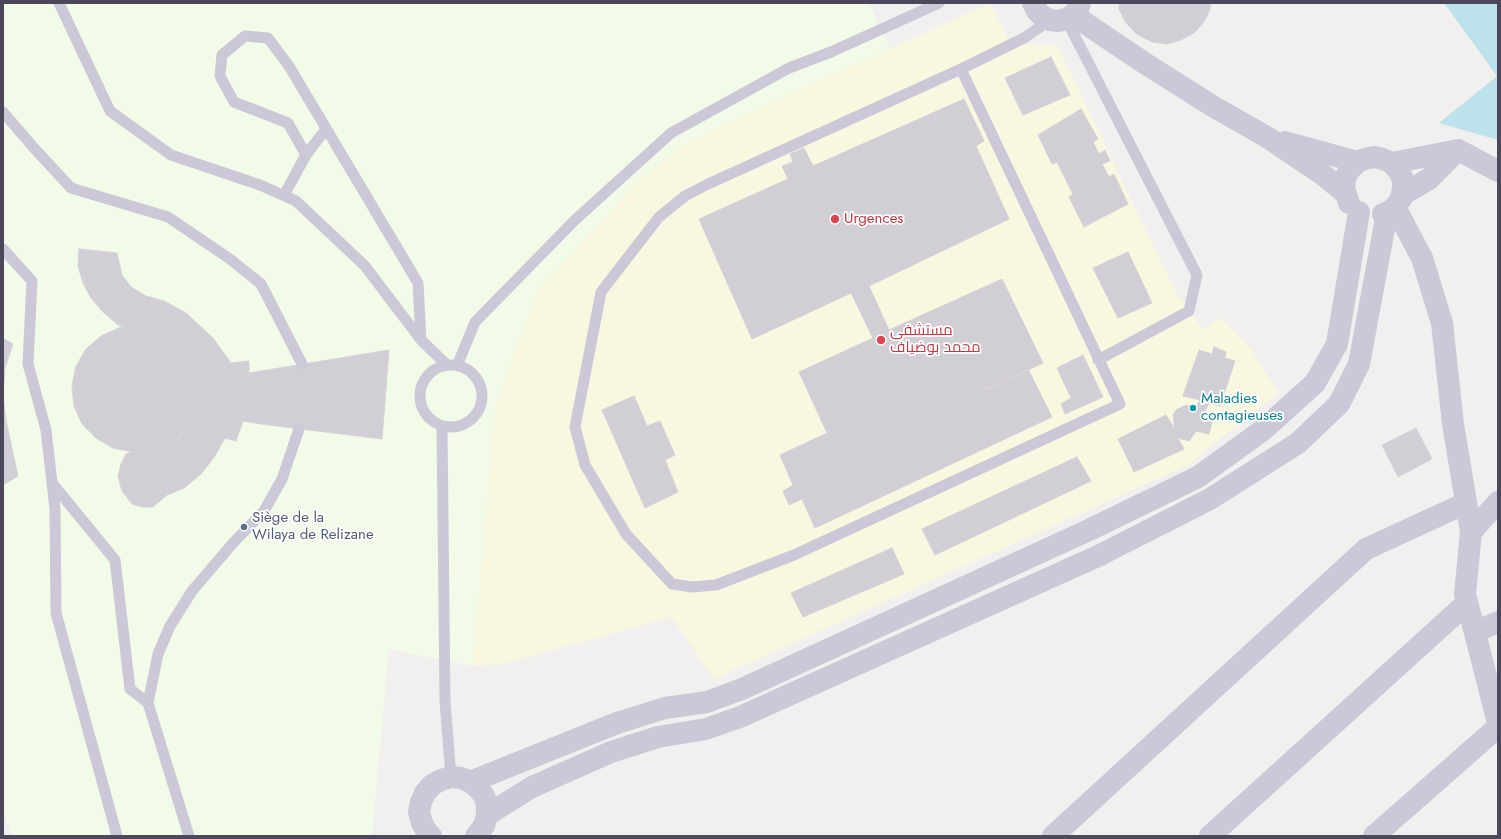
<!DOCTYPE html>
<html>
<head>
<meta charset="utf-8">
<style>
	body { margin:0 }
	#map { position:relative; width:1501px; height:839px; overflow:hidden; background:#f1f0ee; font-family:Jost,sans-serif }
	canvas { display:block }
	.frame { position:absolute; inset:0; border:4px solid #4d475b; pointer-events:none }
</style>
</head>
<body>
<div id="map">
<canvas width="1501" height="839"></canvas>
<div class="frame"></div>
</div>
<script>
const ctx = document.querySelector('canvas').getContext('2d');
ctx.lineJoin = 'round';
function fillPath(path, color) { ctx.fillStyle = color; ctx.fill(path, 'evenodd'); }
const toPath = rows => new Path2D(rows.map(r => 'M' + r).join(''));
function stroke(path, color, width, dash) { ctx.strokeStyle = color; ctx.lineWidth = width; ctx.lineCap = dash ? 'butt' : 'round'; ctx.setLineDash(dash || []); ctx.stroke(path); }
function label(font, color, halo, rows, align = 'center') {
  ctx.font = font + ' Jost,Cairo,sans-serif'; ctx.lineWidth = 3.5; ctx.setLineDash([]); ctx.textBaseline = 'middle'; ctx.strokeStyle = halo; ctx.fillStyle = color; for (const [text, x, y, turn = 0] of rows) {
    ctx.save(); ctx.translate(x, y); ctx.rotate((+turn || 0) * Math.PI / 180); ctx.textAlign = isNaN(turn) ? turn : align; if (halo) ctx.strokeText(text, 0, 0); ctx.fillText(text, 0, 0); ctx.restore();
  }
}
fillPath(toPath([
	[3,3,869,3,890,49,811,86,496,404,473,666,389,649,372,836,12,836,3,810]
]), '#f1fbe8');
fillPath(toPath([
	[990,3,1011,44,1057,45,1176,293,1204,330,1220,318,1251,349,1278,393,1198,456,1192,463,714,679,672,617,503,664,473,666,496,404,538,291,641,179,691,140]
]), '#f9f7df');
fillPath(toPath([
	[1444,3,1498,3,1498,140,1439,123,1497,76]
]), '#bee2ec');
const building = toPath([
	[1119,3,1211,3,1210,9,1204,22,1194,33,1181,40,1167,44,1152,42,1138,35,1126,23,1119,9,1119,3],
	[1051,57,1070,95,1023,115,1005,78,1051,57],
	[964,99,984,141,976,146,1009,219,869,286,889,330,1002,279,1043,363,839,459,799,372,873,338,851,293,752,339,699,219,788,179,782,166,793,162,790,154,804,148,813,166,964,99],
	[1081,109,1098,139,1093,142,1099,154,1105,150,1110,161,1102,164,1109,177,1114,174,1128,204,1084,227,1069,197,1073,194,1057,162,1052,164,1038,135,1081,109],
	[79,249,117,253,122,275,131,287,146,296,164,301,186,313,213,338,231,363,249,361,249,373,243,421,236,441,225,438,215,456,201,474,184,488,167,495,153,507,142,507,132,504,122,491,118,477,121,464,126,454,133,452,153,450,161,454,170,449,179,439,192,421,190,376,186,364,174,351,157,339,131,331,117,324,103,312,91,298,83,283,78,266,79,249],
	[1128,252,1152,303,1118,318,1093,268,1128,252],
	[121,327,157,339,174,351,187,366,190,376,192,421,170,449,161,454,153,450,133,452,113,448,96,438,82,424,74,406,72,386,76,366,86,349,101,336,121,327],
	[3,338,13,344,5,368,3,395,6,421,18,476,3,485,3,338],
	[1214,347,1226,352,1225,358,1235,361,1220,406,1209,403,1201,419,1212,422,1209,434,1196,431,1189,441,1178,438,1184,449,1134,472,1118,439,1166,415,1175,429,1173,415,1176,410,1186,405,1196,407,1200,400,1183,396,1199,350,1212,354,1214,347],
	[389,350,382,439,261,424,243,421,249,373,389,350],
	[1083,355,1103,397,1065,414,1061,404,1071,398,1057,368,1083,355],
	[1028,369,1052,417,815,528,802,499,789,505,783,491,793,485,780,455,827,433,839,459,1028,369],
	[634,396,647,426,660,421,675,455,665,460,678,492,645,508,602,410,634,396],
	[1416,428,1432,459,1398,477,1382,445,1416,428],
	[1077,457,1091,481,935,555,922,529,1077,457],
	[892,548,904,574,803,617,791,593,892,548]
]);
fillPath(building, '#d2ced6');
stroke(building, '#d6d2d9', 1);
stroke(toPath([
	[59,3,110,111,171,155,260,185,296,201,365,266,421,340,447,365],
	[1066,19,1197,275,1189,311,1098,360],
	[961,69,1120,404,794,555,716,585,692,587,672,584,626,534,585,465,575,427,601,292,659,217,685,196,706,185,961,69,1024,38,1050,20],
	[3,112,34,148,71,188,168,217,230,259,261,284,302,364],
	[306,155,326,129],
	[284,195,306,155,288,123,234,102,220,76,222,55,245,36,268,38,289,66,418,283,421,340],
	[3,249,32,281,28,364,46,430,55,509,56,613,117,836],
	'420 396a31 31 0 1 1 62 0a31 31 0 1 1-62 0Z',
	[457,366,475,322,575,220,671,133,789,68,831,52,939,3],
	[442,427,445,702,451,777],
	[52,483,115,560,130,689,148,703],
	[189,836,148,703,158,654,170,626,192,591,233,543,264,511,282,479,299,429]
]), '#cdc8d7', 11);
stroke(toPath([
	[1033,3,1037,11,1042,16,1050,20,1058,21,1066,19,1073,15,1078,9,1080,3],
	[1073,15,1146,64,1214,107,1267,137,1322,174,1345,193],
	[1285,142,1358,162,1364,159,1374,157,1383,159,1392,163,1398,170,1403,179,1403,189,1401,199,1395,207,1387,213,1383,214],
	[1392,163,1458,150,1498,171],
	[1402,195,1429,179,1458,150],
	[1349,203,1344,188,1345,179,1349,170,1358,162],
	[1395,207,1422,258,1442,323,1453,424,1471,532,1465,594,1498,723],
	[1471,532,1498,502],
	[1475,632,1498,622],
	[470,782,617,723,665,708,707,702,742,689,1089,530,1198,477,1263,430,1315,383,1337,344,1359,212],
	[487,815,532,787,611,752,658,737,706,729,740,717,1098,556,1210,499,1298,443,1339,404,1359,364,1387,213],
	[431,836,427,832,422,823,419,812,421,802,425,793,432,785,441,780,451,777,461,778,470,782,478,788,484,796,487,805,487,815,484,826,476,836],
	[1053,836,1366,549,1466,503],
	[1210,836,1467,603],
	[1374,836,1498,727]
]), '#cdc8d7', 22);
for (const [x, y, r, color] of [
	[835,219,5,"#e0444e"],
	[881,340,5,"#e0444e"],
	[1193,408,4,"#0f9aa8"],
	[244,527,4,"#5c6f8a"]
]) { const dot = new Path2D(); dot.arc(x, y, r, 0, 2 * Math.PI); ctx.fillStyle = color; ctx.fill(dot); stroke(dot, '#fff', 1.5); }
label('15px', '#be3a42', '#fff', [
	["Urgences",844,219],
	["مستشفى",890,331],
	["محمد بوضياف",890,348]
], 'left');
label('15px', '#0d838f', '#fff', [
	["Maladies",1201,399],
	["contagieuses",1201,416]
], 'left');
label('15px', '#4e5e75', '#fff', [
	["Siège de la",252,518],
	["Wilaya de Relizane",252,535]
], 'left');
</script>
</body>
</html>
